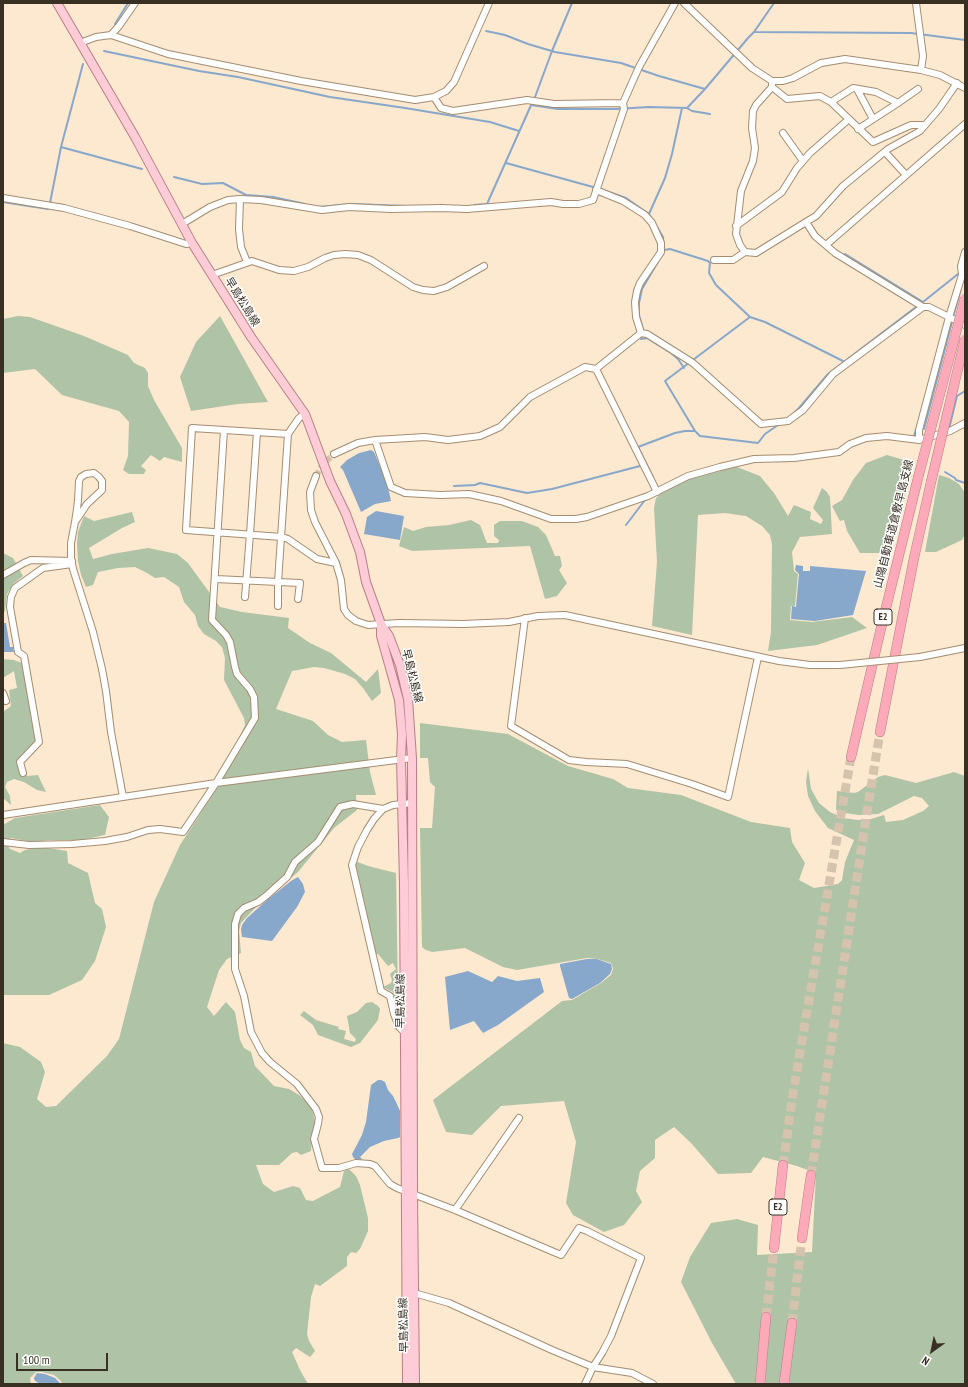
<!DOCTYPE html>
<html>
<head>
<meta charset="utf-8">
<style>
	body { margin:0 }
	#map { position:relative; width:968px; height:1387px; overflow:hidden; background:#fde8d0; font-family:"PT Sans Narrow",sans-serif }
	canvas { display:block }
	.frame { position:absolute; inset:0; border:4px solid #393024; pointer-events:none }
	.north { position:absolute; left:912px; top:1331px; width:40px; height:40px; -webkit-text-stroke:3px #fff; paint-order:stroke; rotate:213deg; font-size:11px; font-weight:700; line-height:16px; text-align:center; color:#393024 }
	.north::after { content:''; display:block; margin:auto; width:14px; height:18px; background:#393024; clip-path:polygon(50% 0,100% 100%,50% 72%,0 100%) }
	.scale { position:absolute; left:16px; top:1353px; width:92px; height:18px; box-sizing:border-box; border:2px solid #393024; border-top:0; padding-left:5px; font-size:12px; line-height:14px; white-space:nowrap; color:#393024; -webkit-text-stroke:3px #fff; paint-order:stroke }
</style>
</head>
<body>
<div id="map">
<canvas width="968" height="1387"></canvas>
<div class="frame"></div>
<div class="north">N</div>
<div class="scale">100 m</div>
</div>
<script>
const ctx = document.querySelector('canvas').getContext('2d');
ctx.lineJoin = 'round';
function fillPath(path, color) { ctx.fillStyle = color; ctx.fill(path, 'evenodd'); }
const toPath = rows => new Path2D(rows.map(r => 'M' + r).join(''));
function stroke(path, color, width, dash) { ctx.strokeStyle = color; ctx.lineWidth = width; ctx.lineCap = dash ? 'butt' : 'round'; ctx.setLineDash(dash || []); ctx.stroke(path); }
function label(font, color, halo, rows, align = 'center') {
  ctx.font = font + ' "PT Sans Narrow","Noto Sans JP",sans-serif'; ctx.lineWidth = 3; ctx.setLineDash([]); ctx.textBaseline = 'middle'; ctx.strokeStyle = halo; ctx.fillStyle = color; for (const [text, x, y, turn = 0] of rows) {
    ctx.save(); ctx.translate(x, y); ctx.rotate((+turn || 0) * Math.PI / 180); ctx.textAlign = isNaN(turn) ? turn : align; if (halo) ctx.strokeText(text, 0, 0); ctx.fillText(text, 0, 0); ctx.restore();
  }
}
fillPath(toPath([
	[18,316,30,317,84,336,128,355,134,363,145,368,148,373,148,386,154,400,182,448,182,462,164,457,160,461,151,455,141,466,146,470,144,474,129,474,123,470,128,456,129,422,119,411,62,395,35,369,3,373,3,319],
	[220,316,268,402,238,404,191,411,180,377,196,342],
	[887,455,914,463,888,553,860,553,847,531,844,520,840,521,832,506,842,500,853,480,866,463],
	[737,467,760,476,774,493,788,516,794,505,811,512,810,519,821,524,823,520,813,508,822,488,827,492,830,497,832,534,800,537,792,552,794,571,798,574,795,606,791,606,790,620,812,622,852,617,867,628,817,645,768,651,771,632,772,544,770,535,762,526,746,516,725,513,698,515,692,635,652,626,657,562,654,508,656,498,662,493,689,478],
	[939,475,949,478,959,484,965,493,965,534,962,540,936,552,925,552],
	[132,512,135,522,122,528,89,548,93,559,112,554,148,548,177,554,188,563,220,607,242,612,289,618,288,628,310,643,331,653,366,682,378,669,381,693,372,701,363,688,355,679,345,674,324,668,314,667,292,671,276,709,313,721,328,735,342,742,366,740,370,772,376,795,356,795,357,810,334,828,298,872,257,906,241,923,239,931,241,953,227,959,219,970,207,1007,214,1016,226,1002,235,1012,240,1040,244,1048,251,1052,255,1066,274,1086,289,1089,299,1095,311,1106,316,1124,312,1136,312,1140,311,1151,301,1155,297,1152,292,1153,279,1165,256,1165,263,1184,274,1192,293,1186,300,1188,306,1200,313,1201,340,1187,344,1171,349,1169,356,1176,360,1185,368,1218,368,1231,360,1249,356,1253,351,1252,347,1257,347,1266,320,1286,315,1284,311,1297,307,1334,309,1341,315,1351,310,1357,296,1348,292,1352,300,1370,308,1384,62,1384,61,1381,54,1375,42,1372,36,1372,30,1378,31,1384,3,1384,3,1043,20,1047,41,1062,45,1072,37,1099,46,1107,56,1106,107,1056,119,1039,154,902,180,845,215,791,245,725,244,718,224,680,225,658,222,647,216,641,204,634,198,626,195,615,184,602,179,587,164,577,155,578,147,573,135,567,118,568,98,572,93,585,86,587,81,575,78,561,77,544,78,532,84,516,94,521],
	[471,520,480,525,487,543,498,543,499,540,494,536,494,525,500,521,522,521,538,527,546,535,555,556,560,556,562,566,559,570,567,583,557,596,545,599,530,546,412,551,399,546,404,527,413,531,426,527,449,525],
	[3,553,13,558,23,576,13,584,7,594,5,611,3,613],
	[3,659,14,660,22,663,37,740,18,761,19,772,27,776,38,775,46,792,37,790,24,782,14,779,7,782,5,787,10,796,11,805,3,798,3,712,11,706,9,690,17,688,14,671,3,678],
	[420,723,508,734,568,766,613,779,628,788,681,795,751,822,790,828,792,842,805,863,799,880,814,888,838,884,842,880,845,862,854,840,828,828,815,811,808,796,806,782,808,768,811,789,819,803,830,812,843,818,858,820,871,819,884,815,886,822,903,820,923,811,929,806,922,798,914,796,878,814,859,815,845,813,836,810,837,791,854,793,858,792,878,777,885,775,916,783,954,772,965,776,965,1384,736,1384,712,1343,681,1282,690,1257,711,1223,737,1219,758,1225,757,1255,812,1252,816,1173,797,1166,763,1157,751,1173,718,1174,691,1143,674,1127,655,1140,655,1158,640,1171,636,1191,642,1202,624,1225,604,1232,573,1215,566,1203,576,1142,564,1101,501,1106,472,1135,446,1132,433,1100,562,1001,572,1000,601,983,611,975,613,969,611,963,598,959,587,958,517,970,503,967,465,948,432,952,426,950,422,947,420,828,432,828,435,787,430,782,428,758,420,758],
	[100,805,109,817,105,835,81,840,49,840,32,842,11,838,7,844,10,849,20,853,25,850,41,847,67,851,68,863,88,873,95,903,102,909,106,927,95,961,82,980,49,995,3,995,3,825,15,818],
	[355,861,368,866,396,873,398,1000,395,1000,393,992,383,987,391,983,392,980,390,974,396,969,393,963,388,966,378,954,374,954,354,867],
	[372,1002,378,1006,380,1009,378,1020,360,1043,351,1047,318,1035,313,1025,300,1015,304,1011,316,1020,339,1027,338,1029,346,1031,344,1039,355,1042,356,1039,350,1033,347,1016,357,1012,366,1003]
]), '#afc3a7');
fillPath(toPath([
	[371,450,374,452,387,483,391,501,375,504,361,512,343,470,340,467,347,460,359,453],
	[376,511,404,516,400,540,364,534,367,517],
	[796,565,803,566,803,571,810,571,810,566,866,571,853,615,815,621,791,619,792,606,796,607,799,574,795,570],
	[3,623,6,623,10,647,13,647,14,652,3,652],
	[298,877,303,884,305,892,297,907,272,941,242,937,241,930,242,925,247,918,267,900,291,881],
	[587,959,597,959,611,964,612,969,610,974,600,983,572,999,569,998,560,966,560,964],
	[468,971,492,982,498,976,517,981,540,978,544,992,498,1025,483,1033,474,1021,450,1030,445,977],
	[378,1080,381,1080,385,1082,388,1090,393,1096,396,1102,400,1111,400,1137,398,1138,384,1141,370,1147,360,1157,362,1159,361,1160,358,1159,357,1161,353,1157,352,1154,362,1135,366,1122,371,1085],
	[37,1373,45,1374,55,1378,61,1384,41,1384,35,1381,34,1378]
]), '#87a8cb');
stroke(toPath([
	[115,24,128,3],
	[486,31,505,35,528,44,555,52,621,63,659,76,705,89,748,38,754,32,774,3],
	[755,32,911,33,965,40],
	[104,51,199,71,238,77,330,97,405,108,490,122,519,131],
	[535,97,552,51,572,3],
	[531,105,558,109,616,109,649,107,687,108,705,89],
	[687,108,692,111,710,114],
	[61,147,142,169],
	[506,163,593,187],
	[174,177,202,184,223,183,246,195,273,197,305,204],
	[606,191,626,198,649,214,652,220],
	[3,202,48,209],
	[50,203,61,147,83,64],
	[474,205,487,204,532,103],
	[319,207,352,204,406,206],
	[649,214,665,178,672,154,682,108],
	[657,227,663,237,664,251],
	[664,250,670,249,708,261,710,263,709,273,716,285,750,317,765,322,843,361],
	[845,254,923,302],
	[923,302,958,274],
	[750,317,665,381,695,431,700,436,758,443,765,434,778,425],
	[953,317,961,289],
	[643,329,639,315,639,303,642,289,662,255],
	[641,337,641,339,647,338,671,353,678,359,684,368],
	[791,416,799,408,828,374,916,307],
	[924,429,952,322],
	[949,429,957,396,965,391],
	[914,436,916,429],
	[945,472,955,478,956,480,965,483],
	[653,477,638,447,675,433,685,431,695,431],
	[454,486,475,485,480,483,527,493,552,489,640,466],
	[626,525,645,500]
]), '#87a8cb', 2);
stroke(toPath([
	[316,476,323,464,334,454]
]), '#d6c3ae', 6, [6, 3]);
stroke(toPath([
	[783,1165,793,1093,851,757],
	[811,1175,868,806,880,732],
	[766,1317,774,1248],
	[792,1323,802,1238]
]), '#d6c3ae', 9, [9, 4.5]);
const minor = toPath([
	[684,3,752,68,772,81,783,81,793,78,821,63,845,59,921,70,940,75,965,88],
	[916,3,923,56,921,70],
	[111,35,119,26,135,3],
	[80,43,96,37,111,35,168,54,301,81,415,100,434,97,441,108,453,111,527,100,554,104,623,103],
	[772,81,772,87,756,105,753,111,752,128,755,148,753,161,741,191,736,234,740,245,745,252,756,253,806,222],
	[957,83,939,109,920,131,888,149,843,186,816,216,806,222,815,236,835,253,923,307,929,307,965,325],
	[772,87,787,99,820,96,831,102,873,142,911,125,925,125],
	[857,89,873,119],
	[434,97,446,91,454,82,489,3],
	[831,102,853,88,876,92,898,103],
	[858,129,898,103,918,89],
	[783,133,803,161],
	[885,152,906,175],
	[596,190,623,201,645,215,652,223,661,243,661,252,640,283,637,291,635,302,636,317,641,333],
	[3,198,64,208,130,226,186,244,192,243],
	[240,199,239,229,241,247,247,262],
	[182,224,210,207,228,200,240,199,261,200,322,210,349,207,391,209,441,208,467,209,551,202,563,204,579,204,593,200,624,109,623,103,639,67,675,3],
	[736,226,782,192,797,168,810,153,849,119],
	[826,245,965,124],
	[714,260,733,260,745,252],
	[212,275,252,261,279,270,294,271,308,267,325,258,334,255,345,254,358,255,371,260,413,287,423,290,434,291,447,287,484,266],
	[596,369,657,492],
	[288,434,192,428,186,530,282,537,288,539,317,559,336,563],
	[375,440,391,487,405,493,441,495,469,494,501,501,551,519,576,519,587,517,648,496,688,476,720,467,754,459,794,458,839,452,850,444,866,438,887,436,919,440,950,431,965,423],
	[919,440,919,430,949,317,962,275,961,266,965,252],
	[334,454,358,443,375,440,425,437,448,440,480,436,500,427,530,397,585,367,596,369,641,333,647,334,693,363,761,424,788,421,803,410,833,374,923,307],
	[316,476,310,492,311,510,315,522,336,563,341,580,344,609,348,615,356,621,368,625,399,623,463,624,509,622,538,616,565,615,779,661,810,665,840,665],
	[75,522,87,504,102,490,102,481,99,477,94,473,86,474,81,477,79,481,78,500,77,509,75,522,71,543,71,558,73,569,93,632,102,669,106,691,111,732,123,797],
	[3,575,24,563,31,560,72,561],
	[216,579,278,582,288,434,299,418,305,414],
	[245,597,250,534,257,432],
	[278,606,278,582,300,583,298,599],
	[525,618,511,726,569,760,586,762,627,764,692,784,728,797,758,657],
	[920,657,965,648],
	[3,693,6,701],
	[23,773,20,762,39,742,24,656,18,652,10,607,11,597,15,588,43,568,72,564],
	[383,809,353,804,340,807,318,842,295,862,287,877,266,896,258,902,244,908,238,914,235,924,235,969,244,996,251,1032,262,1053,270,1062,297,1084,316,1109,319,1117,318,1124,314,1139,322,1168,339,1168,356,1163,370,1164,375,1166,390,1184,397,1188,455,1210,561,1255,579,1228,587,1231,641,1258,611,1336,602,1353,593,1367,585,1384],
	[3,815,216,783,412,758],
	[3,842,29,845,72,844,105,841,127,837,148,830,160,829,183,832,216,783,255,718,254,697,250,689,237,674,235,667,230,642,226,635,212,620,224,430],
	[405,1033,399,1027,394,1014,390,996,381,991,352,865,358,847,367,830,374,819,383,809,393,805,412,803],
	[455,1210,519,1118],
	[414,1293,449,1303,552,1350,593,1367,632,1373,653,1384]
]);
const major = toPath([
	[57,3,135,137,192,243,251,337,305,414,330,481,346,514,360,552,366,582,381,624,389,636,400,665,408,699,412,758,413,1193,415,1384],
	[381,624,381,636,399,700,402,734,401,759,404,883,407,1384]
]);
const highway = toPath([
	[880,732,914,558,931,482],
	[851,757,881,628,918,478],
	[802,1238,811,1175],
	[774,1248,783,1165],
	[760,1384,766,1317],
	[784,1384,792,1323]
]);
stroke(minor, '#a58d71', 8);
stroke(major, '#b87f86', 10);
stroke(highway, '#b87f86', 10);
stroke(minor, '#fff', 6);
stroke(major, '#fdccd6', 8);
stroke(highway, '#fcaaba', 9);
const minorBridge = toPath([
	[840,665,920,657]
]);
const highwayBridge = toPath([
	[918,478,965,298],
	[931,482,965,339]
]);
stroke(minorBridge, '#a58d71', 8, []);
stroke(highwayBridge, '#b87f86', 10, []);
stroke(minorBridge, '#fff', 6);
stroke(highwayBridge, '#fcaaba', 9);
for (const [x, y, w] of [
	[883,617,18],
	[778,1207,18]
]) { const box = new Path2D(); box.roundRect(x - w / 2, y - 8, w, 16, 3); ctx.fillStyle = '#fff'; ctx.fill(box); stroke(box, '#393024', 1); }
label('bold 10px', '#393024', null, [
	["E2",883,617],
	["E2",778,1207]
]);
label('11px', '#393024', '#fff', [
	["早島松島線",242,302,58],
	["山陽自動車道倉敷早島支線",894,524,-76],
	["早島松島線",412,676,76],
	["早島松島線",401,1001,-90],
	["早島松島線",404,1325,-91]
]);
</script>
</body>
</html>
